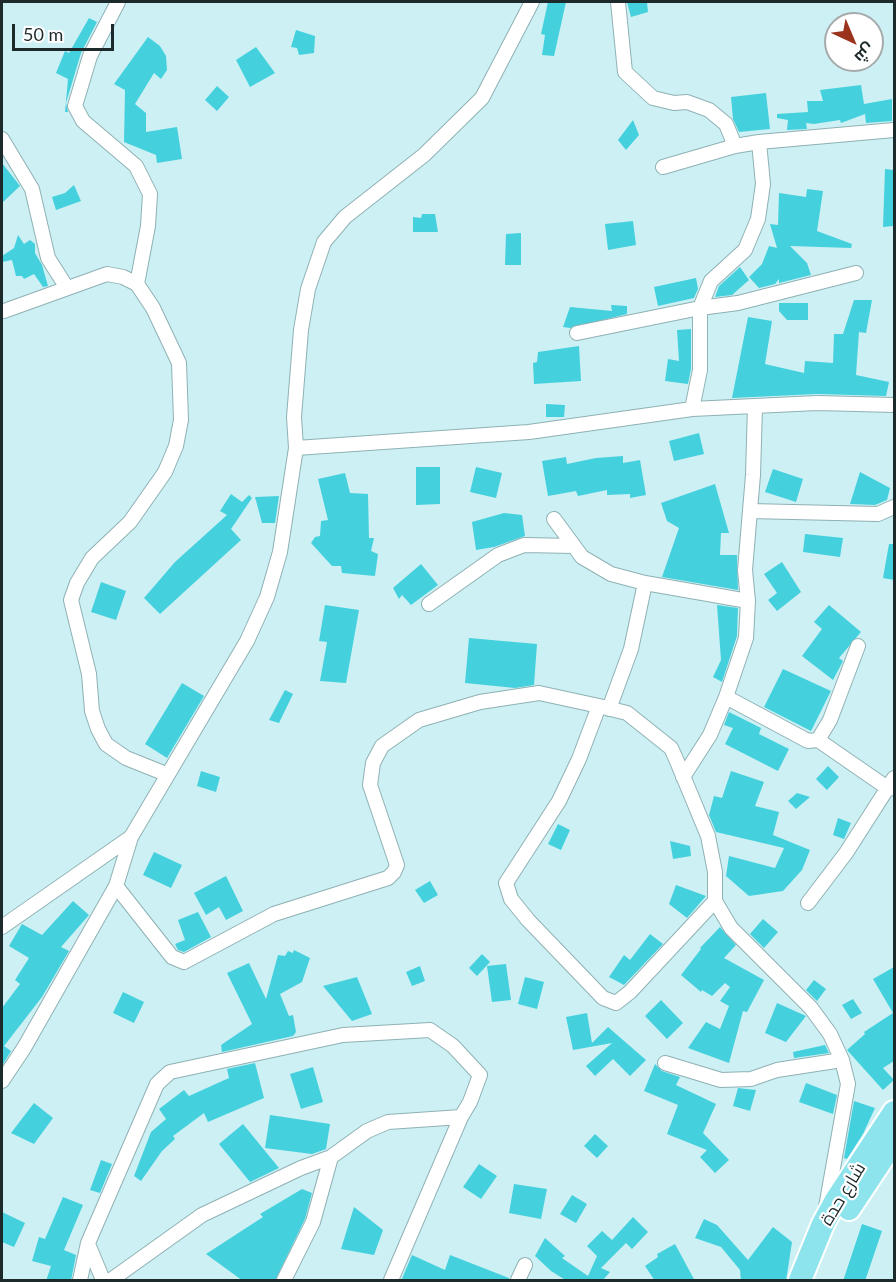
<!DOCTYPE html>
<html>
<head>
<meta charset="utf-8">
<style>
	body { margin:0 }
	#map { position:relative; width:896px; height:1282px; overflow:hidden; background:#cdf0f4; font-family:Lato,Cairo,sans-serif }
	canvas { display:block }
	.frame { position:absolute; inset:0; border:3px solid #1d2a2c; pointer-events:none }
	.north { position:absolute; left:824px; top:12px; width:60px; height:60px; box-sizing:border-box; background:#fff; border:2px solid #a5aaab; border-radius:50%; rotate:136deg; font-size:16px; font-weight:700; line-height:24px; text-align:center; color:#1d2a2c }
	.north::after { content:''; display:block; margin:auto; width:21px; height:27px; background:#9c331c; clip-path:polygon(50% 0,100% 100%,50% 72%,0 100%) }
	.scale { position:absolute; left:12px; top:24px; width:102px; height:27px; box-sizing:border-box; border:3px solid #1d2a2c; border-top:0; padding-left:8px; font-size:18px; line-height:21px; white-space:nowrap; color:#1d2a2c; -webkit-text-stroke:4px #fff; paint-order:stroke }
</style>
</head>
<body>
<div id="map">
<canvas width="896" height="1282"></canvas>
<div class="frame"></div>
<div class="north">ش</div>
<div class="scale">50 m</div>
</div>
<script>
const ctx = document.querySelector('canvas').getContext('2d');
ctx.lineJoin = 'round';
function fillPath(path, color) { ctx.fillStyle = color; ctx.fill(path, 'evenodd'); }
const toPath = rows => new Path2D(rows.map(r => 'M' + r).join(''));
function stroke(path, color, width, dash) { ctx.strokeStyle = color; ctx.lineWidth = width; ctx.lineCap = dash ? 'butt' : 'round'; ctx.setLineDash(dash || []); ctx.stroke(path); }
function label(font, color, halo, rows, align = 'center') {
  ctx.font = font + ' Lato,Cairo,sans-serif'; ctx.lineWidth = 4.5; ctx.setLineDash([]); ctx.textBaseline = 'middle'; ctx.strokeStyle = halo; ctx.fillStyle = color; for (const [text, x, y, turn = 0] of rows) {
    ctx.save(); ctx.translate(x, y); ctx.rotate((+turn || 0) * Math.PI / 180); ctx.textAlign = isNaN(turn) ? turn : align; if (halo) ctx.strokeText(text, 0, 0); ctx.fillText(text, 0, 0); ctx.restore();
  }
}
fillPath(toPath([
	[548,2,566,2,554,56,542,55,545,35,541,34],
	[627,2,647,2,648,12,631,17],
	[89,18,97,22,81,53,66,103,68,112,65,112,68,79,56,73,65,51,69,53],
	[296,30,315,36,314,53,299,55,297,48,291,47],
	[148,37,160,46,166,56,167,70,161,79,154,73,135,104,146,113,146,132,177,127,182,159,157,163,156,155,124,142,125,90,114,84],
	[256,47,275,73,250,87,236,60],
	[861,85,864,104,892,99,892,121,866,123,865,114,841,123,840,120,814,124,806,123,807,129,787,130,788,120,777,118,777,114,808,112,807,101,823,101,820,90],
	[217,86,229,97,217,111,205,100],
	[766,93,770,129,739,132,733,119,731,97],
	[633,120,639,135,626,150,618,140],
	[2,163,20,186,2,203],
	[885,169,894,170,894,226,883,227],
	[74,185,81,201,56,210,52,197,65,193],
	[807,189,823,191,817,231,852,244,851,248,790,246,807,263,811,275,779,283,779,279,775,284,759,288,749,277,762,264,769,246,777,248,770,224,778,225,779,193,806,197],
	[422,214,435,214,438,232,413,232,413,217,421,218],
	[633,221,636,245,608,250,605,224],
	[521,233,521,265,505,265,506,234],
	[18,235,24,244,30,240,35,244,35,253,42,265,48,286,43,287,34,274,24,279,22,276,16,276,12,260,2,262,2,256,14,248],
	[740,267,749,280,732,295,715,297,719,286],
	[696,278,698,289,694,298,658,306,654,287],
	[854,300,872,300,866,333,859,332,856,375,889,382,886,396,817,394,732,398,748,317,772,321,765,364,804,373,805,361,833,363,834,334,843,334],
	[779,303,808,303,808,320,787,320,779,311],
	[611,305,627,306,627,314,570,328,563,327,570,307,612,311],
	[691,329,691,369,688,384,665,381,668,359,679,361,677,330],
	[579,346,581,381,534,384,533,363,537,362,538,352],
	[546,404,565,405,564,417,546,417],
	[699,433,704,454,674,461,669,441],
	[623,456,623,463,640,460,646,495,630,498,630,494,607,495,607,490,578,496,576,491,548,496,542,461,566,457,567,464,596,458],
	[416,467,440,467,440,504,416,505],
	[476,467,502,473,496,498,470,492],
	[773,469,803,479,796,502,765,492],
	[860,472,890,488,887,500,875,505,850,504],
	[345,473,350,493,368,494,369,538,374,538,371,551,378,554,375,576,342,573,341,566,332,566,311,543,315,537,320,536,321,521,328,520,318,479],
	[715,484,729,533,721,533,720,555,737,555,738,590,662,577,679,528,667,521,661,503],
	[231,494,242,502,249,495,252,498,231,529,241,540,160,614,144,598,175,562,227,515,220,511],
	[279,496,275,523,262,523,255,497],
	[504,513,522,515,525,536,494,547,476,550,472,522],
	[805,534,843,538,840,557,803,552],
	[889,544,894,544,894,580,883,578],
	[782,562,801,592,777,611,768,600,777,593,764,574],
	[421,564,438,585,411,605,402,595,399,599,393,588],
	[101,582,126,591,116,620,91,612],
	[325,605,359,610,346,683,320,681,327,642,319,641],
	[717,605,738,608,737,636,722,682,713,677,721,660],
	[829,605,861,632,839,658,843,661,833,680,802,656,822,629,814,622],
	[469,638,537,644,534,685,515,688,465,683],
	[783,669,831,691,811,731,764,707],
	[182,683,204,696,167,758,145,744],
	[285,690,293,694,279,723,269,720],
	[729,712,761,728,759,734,789,749,778,771,725,744,733,728,724,725],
	[828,766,839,777,827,790,816,779],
	[201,771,220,777,216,792,197,786],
	[731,771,764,782,755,806,779,812,773,835,810,850,802,870,783,891,749,896,726,876,729,856,775,868,784,848,716,832,709,815,714,796,722,798],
	[797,793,810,797,796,809,788,801],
	[838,818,851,823,844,839,833,835],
	[558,824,570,830,561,850,548,844],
	[670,841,690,846,691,856,673,859],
	[154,852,182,865,171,888,143,875],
	[226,876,243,911,226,920,219,907,206,915,194,893],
	[430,881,438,895,424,903,415,890],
	[676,885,706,896,687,918,669,904],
	[73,901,89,915,61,947,69,951,42,997,4,1046,11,1051,2,1066,2,1008,20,984,15,980,29,958,9,946,22,924,42,935],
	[198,912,211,937,184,952,178,950,175,944,185,940,178,920],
	[763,919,778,932,764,948,750,934],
	[720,927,736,945,724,958,764,980,747,1012,743,1011,729,1063,688,1048,706,1022,720,1029,729,1006,720,1001,730,987,725,983,712,996,702,990,701,992,681,975,701,949,700,948],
	[650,934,663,944,624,985,609,977,624,955,630,960],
	[294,950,310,958,302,982,280,994,289,1016,293,1015,296,1032,293,1036,222,1052,221,1045,252,1024,227,973,249,963,266,999,278,955,285,956,288,951,293,953],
	[482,954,490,962,477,976,469,968],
	[506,964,511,1000,492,1002,487,966],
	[420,966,425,981,412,986,406,972],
	[894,967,894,1061,883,1068,894,1080,883,1090,847,1050,865,1034,864,1032,893,1013,873,979],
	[357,977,372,1014,352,1021,323,986],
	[525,977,544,982,537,1009,518,1004],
	[814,980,826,989,817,1001,806,990],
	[123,992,144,1002,134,1023,113,1013],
	[853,999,862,1013,851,1019,842,1005],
	[661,1000,683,1023,667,1039,645,1016],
	[777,1003,806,1016,786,1042,765,1033],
	[587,1013,592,1043,608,1027,646,1060,630,1076,613,1059,595,1076,586,1066,612,1043,573,1050,566,1017],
	[825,1045,829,1053,794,1058,793,1052],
	[255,1063,264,1098,208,1122,204,1113,173,1136,175,1139,162,1151,141,1181,134,1176,151,1132,166,1119,159,1109,184,1090,189,1096,229,1078,227,1069],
	[655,1064,662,1071,680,1077,676,1085,716,1104,703,1133,729,1160,715,1173,700,1157,707,1150,667,1134,678,1105,644,1091],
	[313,1067,323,1102,301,1109,290,1074],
	[806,1083,837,1095,833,1114,799,1102],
	[738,1088,756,1090,750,1111,733,1106],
	[854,1101,875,1108,863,1134,847,1159,844,1158],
	[34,1103,53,1118,34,1144,11,1133],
	[270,1115,330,1124,326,1149,312,1154,265,1148],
	[243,1124,279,1168,250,1182,219,1144],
	[595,1134,608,1146,597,1158,584,1146],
	[101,1160,112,1164,100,1193,90,1190],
	[479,1164,497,1176,481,1199,463,1187],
	[514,1184,547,1189,541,1219,509,1213],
	[302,1189,312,1193,305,1219,275,1281,243,1281,206,1254,263,1217,260,1214],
	[572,1195,587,1204,576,1223,560,1214],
	[63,1197,83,1205,64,1250,76,1255,71,1281,46,1281,51,1266,32,1261,39,1237,45,1239],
	[354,1207,383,1230,374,1255,341,1249],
	[2,1212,25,1223,14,1247,2,1242],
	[633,1217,648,1232,632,1249,626,1243,601,1268,610,1272,602,1281,567,1281,551,1271,535,1256,545,1238,565,1256,562,1258,588,1276,597,1256,587,1246,602,1231,612,1240],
	[704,1219,717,1225,748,1260,773,1227,792,1242,786,1281,741,1281,740,1270,721,1247,695,1238],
	[862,1224,882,1231,865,1281,843,1281],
	[675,1244,695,1281,655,1281,645,1266,658,1257,657,1254],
	[412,1255,445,1270,450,1255,509,1278,509,1281,401,1281]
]), '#44d1dd');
const street = toPath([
	[118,2,90,56,75,106,83,121,136,166,150,194,148,226,137,284],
	[618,2,625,72,653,98,674,103,687,102,709,110,726,124,735,146],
	[2,139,32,189,48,258,67,288],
	[663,167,735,146,759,142],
	[4,311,107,274,123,277,137,284,153,308,179,363,181,420,176,446,165,472,130,522,92,558,77,583,71,600,89,674,92,711,98,729,106,744,126,758,166,774],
	[577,333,700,308,711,281,745,250,758,219,763,184,759,142,894,130],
	[692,409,700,370,700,308,738,303,856,273],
	[296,448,529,432,692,409,817,403,894,405],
	[750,511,878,514,894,507],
	[554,519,582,557,611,574,645,583],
	[748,601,745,570,753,475,755,407],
	[429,604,498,555,524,545,574,546],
	[609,709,631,649,645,583,748,601,746,638,726,697,808,741,818,740,830,720,858,646],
	[818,740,889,789],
	[683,777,710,735,726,697],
	[116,886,172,957,184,962,274,914,388,878,394,872,397,865,370,785,373,763,382,746,419,720,480,702,539,693,599,706,627,713,671,748,676,759,708,836,715,872,715,901,630,992,616,1003,603,998,528,920,511,899,506,883,559,801,579,759,599,706],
	[715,901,731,928,811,1008,830,1034,842,1060,848,1084,826,1207],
	[808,903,846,853,894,778],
	[2,927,131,837,247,641,267,597,280,552,296,448,294,417,301,330,308,289,324,242,345,217,424,155,482,98,532,2],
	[665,1063,721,1080,751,1079,777,1070,842,1060],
	[2,1081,24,1048,116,886,131,837],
	[88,1244,103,1280],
	[80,1280,88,1243,157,1084,170,1072,343,1035,430,1030,453,1046,480,1075,470,1102,461,1117,388,1122,367,1131,331,1157,301,1168,202,1215,111,1280],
	[284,1280,313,1222,331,1157],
	[391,1280,461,1117],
	[518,1280,525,1265]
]);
const primary = toPath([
	[849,1209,894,1141],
	[800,1280,823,1224,836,1200,894,1112]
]);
stroke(street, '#8fb1b4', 16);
stroke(primary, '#fff', 26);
stroke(street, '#fff', 14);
stroke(primary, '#8ee4ec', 22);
label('18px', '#1d2a2c', '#fff', [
	["شارع حدة",843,1194,-59]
]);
</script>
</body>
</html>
